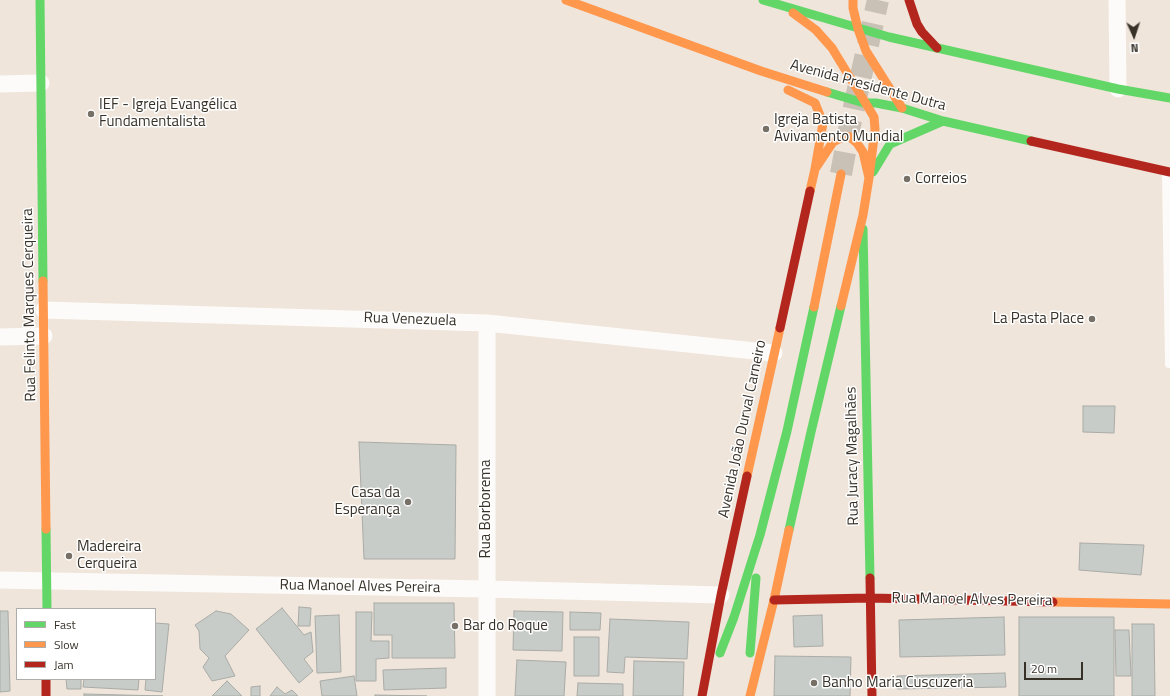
<!DOCTYPE html>
<html>
<head>
<meta charset="utf-8">
<style>
	body { margin:0 }
	#map { position:relative; width:1170px; height:696px; overflow:hidden; background:#efe5da; font-family:"Titillium Web",sans-serif }
	canvas { display:block }
	.legend { position:absolute; left:16px; top:608px; width:140px; height:72px; box-sizing:border-box; background:#fff; border:1px solid #afada9; margin:0; padding:5px 7px; list-style:none; font-size:12px; color:#373128 }
	.legend li { display:flex; align-items:center; gap:8px; height:20px }
	.legend b { width:20px; border:1px solid #afada9 }
	.north { position:absolute; left:1114px; top:16px; width:40px; height:40px; -webkit-text-stroke:3px #fff; paint-order:stroke; rotate:177deg; font-size:11px; font-weight:700; line-height:16px; text-align:center; color:#373128 }
	.north::after { content:''; display:block; margin:auto; width:14px; height:18px; background:#373128; clip-path:polygon(50% 0,100% 100%,50% 72%,0 100%) }
	.scale { position:absolute; left:1024px; top:662px; width:59px; height:18px; box-sizing:border-box; border:2px solid #373128; border-top:0; padding-left:5px; font-size:12px; line-height:14px; white-space:nowrap; color:#373128; -webkit-text-stroke:3px #fff; paint-order:stroke }
</style>
</head>
<body>
<div id="map">
<canvas width="1170" height="696"></canvas>
<ul class="legend">
<li><b style="height:5px;background:#63d668"></b>Fast</li>
<li><b style="height:5px;background:#ff974d"></b>Slow</li>
<li><b style="height:5px;background:#b3261e"></b>Jam</li>
</ul>
<div class="north">N</div>
<div class="scale">20 m</div>
</div>
<script>
const ctx = document.querySelector('canvas').getContext('2d');
ctx.lineJoin = 'round';
function fillPath(path, color) { ctx.fillStyle = color; ctx.fill(path, 'evenodd'); }
const toPath = rows => new Path2D(rows.map(r => 'M' + r).join(''));
function stroke(path, color, width, dash) { ctx.strokeStyle = color; ctx.lineWidth = width; ctx.lineCap = dash ? 'butt' : 'round'; ctx.setLineDash(dash || []); ctx.stroke(path); }
function label(font, color, halo, rows, align = 'center') {
  ctx.font = font + ' "Titillium Web",sans-serif'; ctx.lineWidth = 3; ctx.setLineDash([]); ctx.textBaseline = 'middle'; ctx.strokeStyle = halo; ctx.fillStyle = color; for (const [text, x, y, turn = 0] of rows) {
    ctx.save(); ctx.translate(x, y); ctx.rotate((+turn || 0) * Math.PI / 180); ctx.textAlign = isNaN(turn) ? turn : align; if (halo) ctx.strokeText(text, 0, 0); ctx.fillText(text, 0, 0); ctx.restore();
  }
}
const building = toPath([
	[1083,406,1115,406,1114,433,1083,432,1083,406],
	[359,442,456,445,455,559,364,559,359,442],
	[1080,543,1144,545,1141,575,1079,570,1080,543],
	[374,603,454,603,455,658,392,658,392,635,374,635,374,603],
	[299,607,311,608,310,626,298,626,299,607],
	[282,608,304,635,311,632,313,652,304,659,313,671,299,683,256,629,282,608],
	[0,611,8,611,10,691,0,692,0,611],
	[216,611,231,614,249,630,225,656,235,676,212,681,203,667,209,658,200,649,199,631,195,625,216,611],
	[514,611,563,612,562,651,513,650,514,611],
	[356,612,372,612,371,641,389,641,389,658,376,659,376,681,356,681,356,612],
	[570,612,601,613,600,630,570,630,570,612],
	[339,615,341,672,317,673,315,616,339,615],
	[822,615,823,646,794,647,793,616,822,615],
	[1004,617,1005,655,900,657,899,620,1004,617],
	[1019,617,1114,617,1114,696,1019,696,1019,617],
	[610,619,689,622,687,659,625,657,624,673,607,672,610,619],
	[155,623,169,624,162,692,145,690,146,679,155,679,155,623],
	[1132,624,1154,624,1155,696,1132,696,1132,624],
	[1115,630,1129,630,1131,676,1116,676,1115,630],
	[574,637,599,637,599,676,574,676,574,637],
	[775,656,851,657,850,696,774,696,775,656],
	[517,660,566,662,564,696,515,696,517,660],
	[634,661,684,662,683,696,633,696,634,661],
	[446,668,446,688,384,690,383,670,446,668],
	[1005,673,1006,687,897,689,897,676,1005,673],
	[354,676,357,696,322,696,320,681,354,676],
	[66,679,81,679,81,689,67,689,66,679],
	[84,679,139,679,138,690,83,687,84,679],
	[227,681,242,696,212,696,227,681],
	[578,683,623,684,623,696,577,696,578,683],
	[260,686,260,696,251,696,251,687,260,686],
	[277,687,285,694,292,690,298,696,270,696,277,687],
	[84,694,163,696,84,696,84,694],
	[375,695,427,696,375,696,375,695]
]);
fillPath(building, '#c7ccc8');
stroke(building, '#aaaba7', 1);
stroke(toPath([
	[841,174,850,125,878,0]
]), '#cac1b6', 22, [22, 11]);
stroke(toPath([
	[1166,172,1169,364]
]), '#fdfbf9', 8);
stroke(toPath([
	[1117,0,1118,89],
	[0,84,41,83],
	[44,310,487,323,774,353],
	[0,337,44,336],
	[0,580,486,589,721,595],
	[487,696,487,323]
]), '#fdfbf9', 17);
stroke(toPath([
	[40,0,43,281],
	[763,0,889,37,1118,89,1170,98],
	[827,92,864,103,876,103,902,108,943,121,1031,141],
	[873,172,890,144,943,121],
	[863,229,870,578],
	[46,529,47,609],
	[789,530,811,432,841,306],
	[720,653,734,617,760,535,787,431,814,307],
	[750,653,756,578]
]), '#63d668', 9);
stroke(toPath([
	[566,0,761,71,827,92],
	[853,0,853,8,858,29,866,51,902,108],
	[793,13,816,30,832,48,874,117,875,129,869,178],
	[788,90,815,103,823,123,815,169],
	[810,191,815,169,833,142,845,136,850,137,857,143,863,152,869,178,863,215,841,306],
	[43,281,46,529],
	[814,307,841,174],
	[747,476,780,328],
	[1053,602,1170,604],
	[750,696,774,600,789,530]
]), '#ff974d', 9);
stroke(toPath([
	[909,0,917,24,922,32,937,48],
	[1031,141,1170,172],
	[780,328,810,191],
	[870,578,872,696],
	[774,600,870,598,1053,602],
	[46,679,46,696],
	[702,696,721,595,747,476]
]), '#b3261e', 9);
for (const [x, y, r, color] of [
	[91,114,4,"#777066"],
	[766,129,4,"#777066"],
	[907,179,4,"#777066"],
	[1092,319,4,"#777066"],
	[408,502,4,"#777066"],
	[69,556,4,"#777066"],
	[455,626,4,"#777066"],
	[814,683,4,"#777066"]
]) { const dot = new Path2D(); dot.arc(x, y, r, 0, 2 * Math.PI); ctx.fillStyle = color; ctx.fill(dot); stroke(dot, '#fff', 1.5); }
label('15px', '#373128', '#fff', [
	["Avenida Presidente Dutra",868,86,15],
	["Rua Felinto Marques Cerqueira",30,305,-91],
	["Rua Venezuela",410,320,2],
	["Avenida João Durval Carneiro",743,429,-78],
	["Rua Juracy Magalhães",853,456,-91],
	["Rua Borborema",486,509,-90],
	["Rua Manoel Alves Pereira",360,587,1],
	["Rua Manoel Alves Pereira",972,600,1]
]);
label('15px', '#373128', '#fff', [
	["IEF - Igreja Evangélica",99,105],
	["Fundamentalista",99,122],
	["Igreja Batista",774,120],
	["Avivamento Mundial",774,137],
	["Correios",915,179],
	["La Pasta Place",1084,319,"right"],
	["Casa da",400,493,"right"],
	["Esperança",400,510,"right"],
	["Madereira",77,547],
	["Cerqueira",77,564],
	["Bar do Roque",463,626],
	["Banho Maria Cuscuzeria",822,683]
], 'left');
</script>
</body>
</html>
